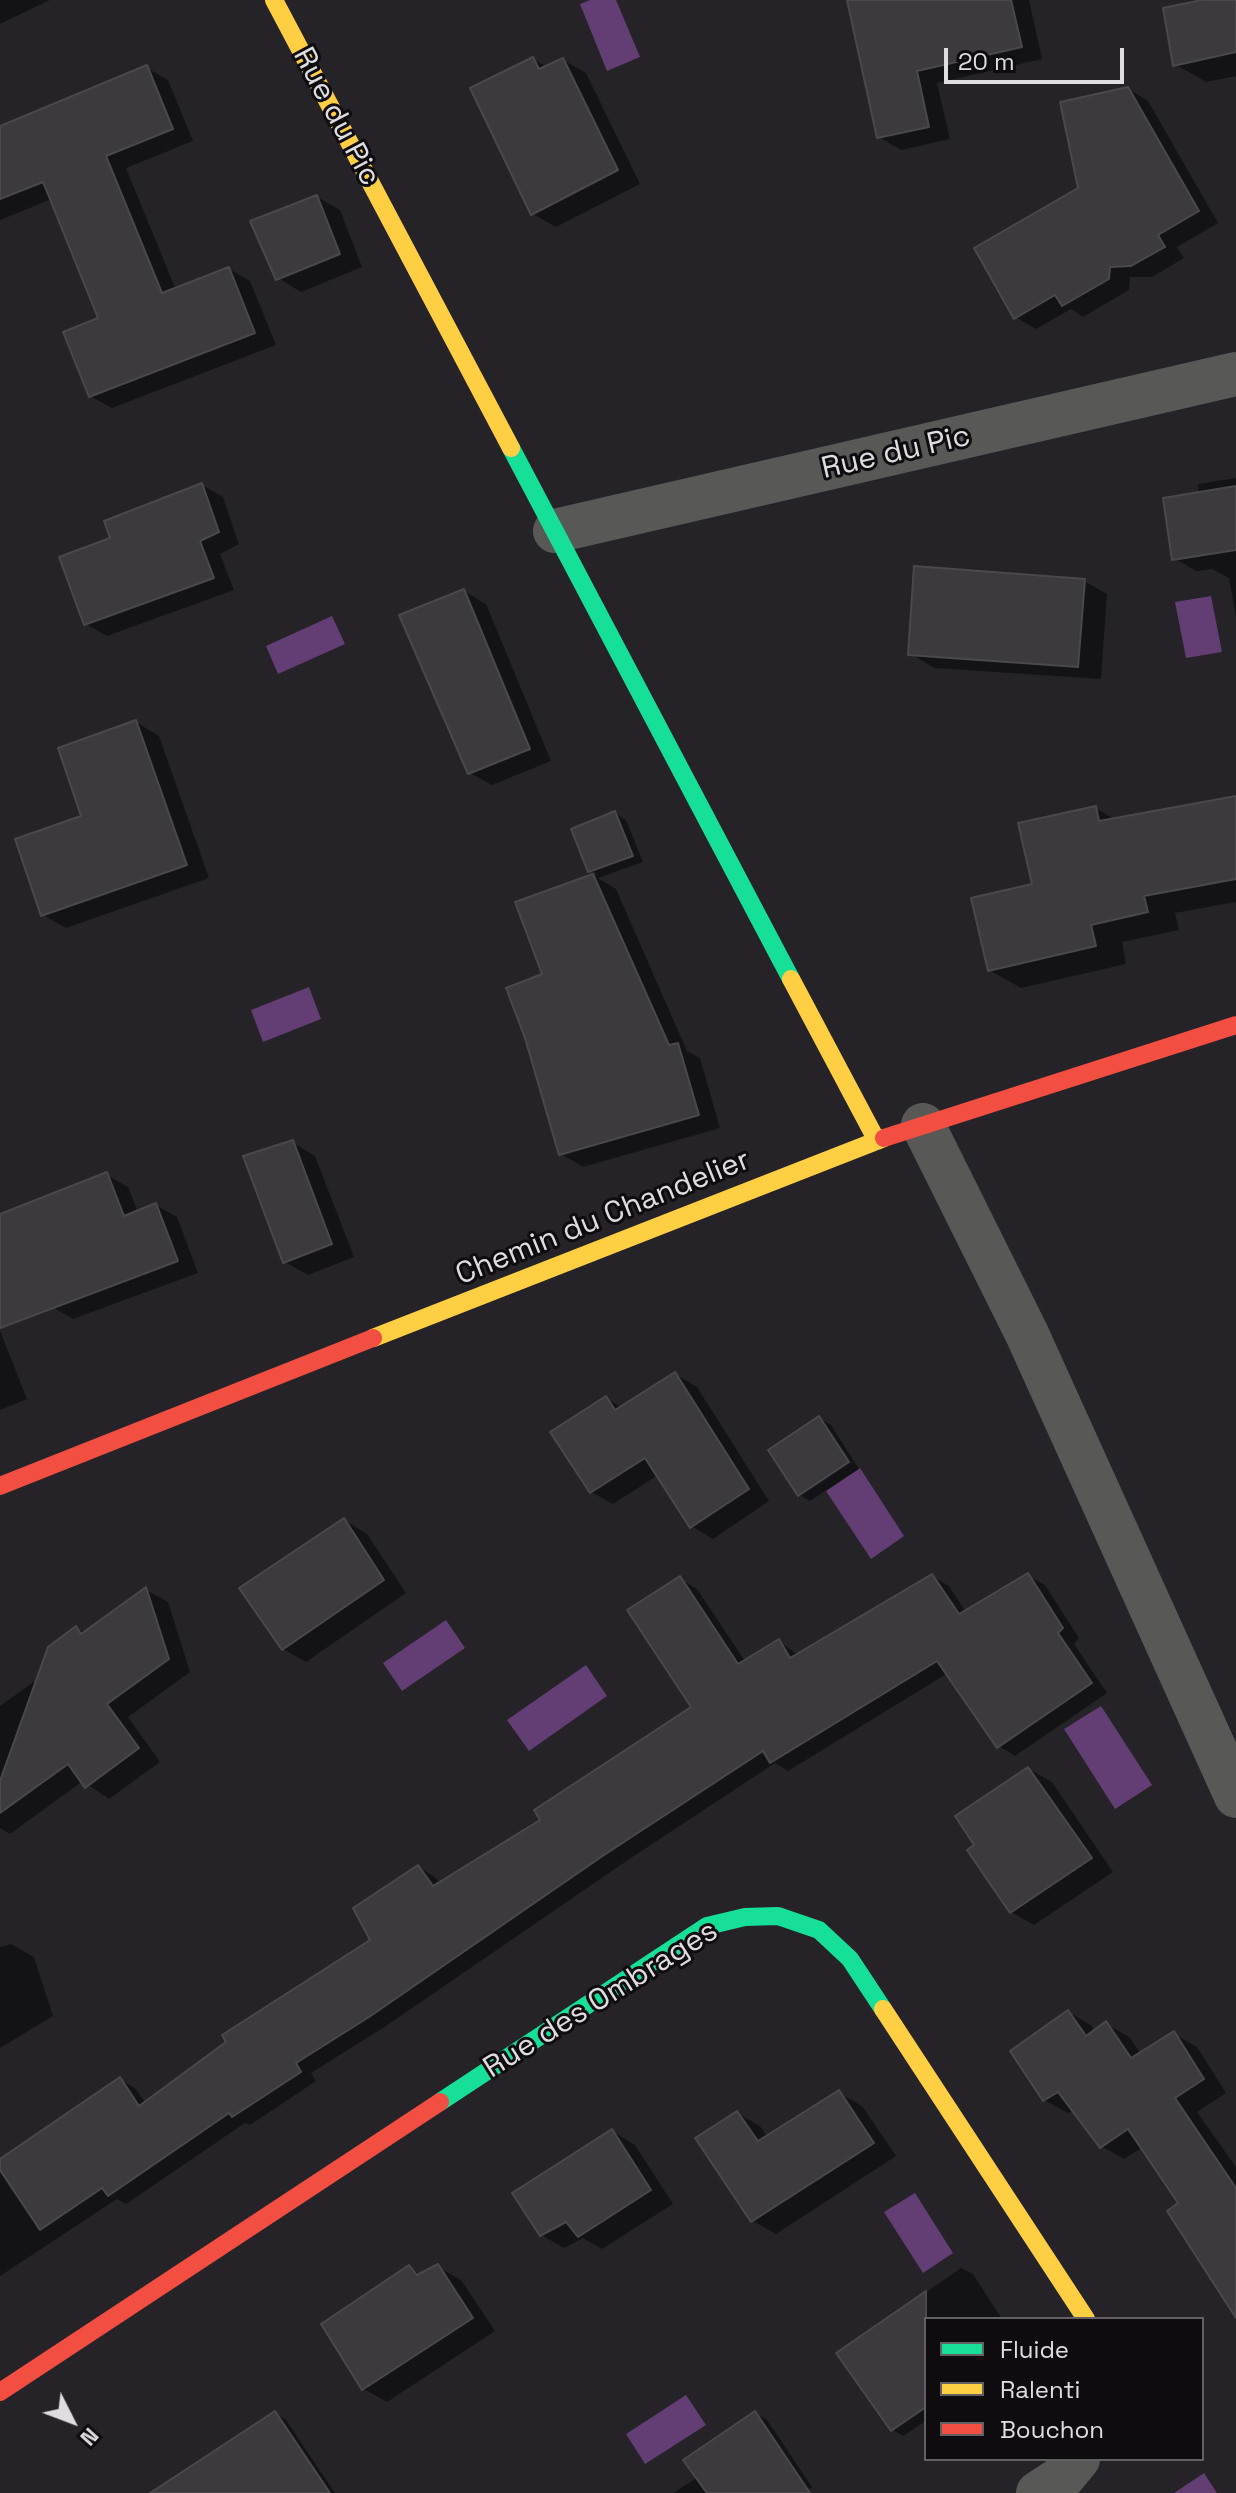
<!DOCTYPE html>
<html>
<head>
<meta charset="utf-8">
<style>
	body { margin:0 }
	#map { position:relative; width:1236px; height:2493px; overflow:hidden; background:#252327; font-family:"Space Grotesk",sans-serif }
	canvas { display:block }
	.legend { position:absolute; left:924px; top:2317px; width:280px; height:144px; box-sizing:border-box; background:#0e0c0f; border:2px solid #626063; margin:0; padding:10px 14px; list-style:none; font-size:24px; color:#e0dde2 }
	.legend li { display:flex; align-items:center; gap:16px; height:40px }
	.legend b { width:40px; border:2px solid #626063 }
	.north { position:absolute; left:32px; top:2381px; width:80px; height:80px; -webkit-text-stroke:6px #0e0c0f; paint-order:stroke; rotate:132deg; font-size:22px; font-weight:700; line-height:32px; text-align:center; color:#e0dde2 }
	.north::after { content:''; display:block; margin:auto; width:28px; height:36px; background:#e0dde2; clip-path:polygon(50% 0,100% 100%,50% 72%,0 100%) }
	.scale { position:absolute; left:944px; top:48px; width:180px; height:36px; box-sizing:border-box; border:4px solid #e0dde2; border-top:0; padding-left:10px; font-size:24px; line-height:28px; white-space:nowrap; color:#e0dde2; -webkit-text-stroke:6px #0e0c0f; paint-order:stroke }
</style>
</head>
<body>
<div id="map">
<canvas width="1236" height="2493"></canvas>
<ul class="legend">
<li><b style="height:10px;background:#16e098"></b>Fluide</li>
<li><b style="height:10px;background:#ffcf43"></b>Ralenti</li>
<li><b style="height:10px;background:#f24e42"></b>Bouchon</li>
</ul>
<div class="north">N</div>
<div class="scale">20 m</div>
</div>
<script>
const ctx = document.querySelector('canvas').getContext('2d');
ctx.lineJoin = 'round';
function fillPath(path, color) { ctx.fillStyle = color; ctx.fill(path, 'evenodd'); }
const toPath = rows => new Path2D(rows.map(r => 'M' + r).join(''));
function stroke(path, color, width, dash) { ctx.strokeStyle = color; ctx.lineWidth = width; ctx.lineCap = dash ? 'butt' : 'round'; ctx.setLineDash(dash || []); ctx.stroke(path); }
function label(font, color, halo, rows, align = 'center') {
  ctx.font = font + ' "Space Grotesk",sans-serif'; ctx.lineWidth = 6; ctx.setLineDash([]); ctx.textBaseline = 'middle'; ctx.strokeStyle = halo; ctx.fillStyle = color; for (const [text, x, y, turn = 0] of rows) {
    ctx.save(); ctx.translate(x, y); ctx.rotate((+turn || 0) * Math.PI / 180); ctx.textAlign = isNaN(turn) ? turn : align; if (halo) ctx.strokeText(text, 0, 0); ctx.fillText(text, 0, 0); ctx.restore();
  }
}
fillPath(toPath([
	[590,0,616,0,640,57,607,71,580,4],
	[1211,596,1222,652,1186,658,1175,602],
	[332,616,345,644,278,674,266,646],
	[309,987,321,1019,263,1042,251,1010],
	[860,1468,904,1536,871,1559,826,1491],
	[446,1620,465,1648,402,1691,383,1663],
	[586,1665,607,1696,529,1751,507,1720],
	[1101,1706,1152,1785,1115,1809,1064,1729],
	[915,2193,953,2253,923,2273,884,2212],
	[686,2395,706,2425,645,2464,626,2434],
	[1204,2473,1217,2493,1174,2493]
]), '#623e74');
fillPath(toPath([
	[0,0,50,0,0,24],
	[880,0,1029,0,1042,59,937,83,950,139,901,150,879,137],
	[1211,0,1236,0,1236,76,1206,82,1175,64],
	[533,59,547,67,563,60,586,73,640,184,556,227,533,214],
	[147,68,168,80,193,141,126,168,176,290,229,269,250,281,276,345,112,408,90,396,101,319,52,199,0,220,0,139],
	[1128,89,1148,101,1218,223,1177,247,1184,258,1152,277,1130,277,1129,290,1083,317,1071,309,1036,329,1015,317],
	[317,197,340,210,362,267,301,292,278,278],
	[1236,478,1236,618,1229,578,1212,569,1196,571,1174,558,1199,494,1198,484],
	[202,485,223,497,239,544,220,554,234,590,107,636,86,624,112,540],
	[1084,581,1107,594,1101,679,934,668,911,654],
	[464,591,486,604,551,761,492,785,470,773],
	[136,722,159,736,209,878,66,928,43,915],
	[1236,798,1236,902,1175,913,1179,930,1122,942,1126,964,1021,988,989,970,1035,886,1095,808,1116,820],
	[615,813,626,820,643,862,598,878,616,889,687,1051,700,1058,720,1128,583,1167,561,1154,545,975,518,904,597,874,590,870],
	[292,1142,315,1156,354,1257,308,1275,285,1262],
	[107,1175,128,1187,138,1212,156,1205,177,1217,198,1273,73,1319,52,1307],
	[0,1331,27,1399,0,1410],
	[675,1374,697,1387,769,1501,713,1539,691,1526,658,1475,613,1504,591,1492,606,1398,622,1408],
	[819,1418,831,1425,859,1469,810,1501,799,1495],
	[344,1520,367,1534,406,1593,306,1662,283,1649],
	[932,1576,949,1586,966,1612,1028,1576,1045,1585,1079,1638,1074,1644,1107,1693,1015,1756,999,1746,948,1673,788,1771,775,1763,622,1864,386,2026,311,2073,316,2081,250,2125,245,2123,126,2204,117,2199,0,2276,0,2161,120,2079,136,2089,146,2104,373,1941,418,1867,435,1877,440,1884,543,1820,693,1708,680,1579,697,1589,745,1661,779,1641,798,1655],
	[146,1590,168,1602,190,1672,128,1717,160,1762,109,1799,83,1781,10,1834,0,1828,0,1706,39,1678,76,1628,85,1633],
	[1029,1769,1052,1782,1113,1872,1034,1925,1011,1912,976,1846],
	[11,1944,34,1957,53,2016,0,2048,0,1947],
	[1068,2012,1091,2025,1095,2031,1106,2024,1129,2037,1141,2054,1174,2034,1197,2047,1226,2093,1197,2112,1236,2167,1236,2311,1180,2204,1143,2147,1124,2159,1101,2146,1074,2110,1068,2113,1044,2100],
	[839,2093,862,2106,896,2156,776,2234,753,2221,737,2113,760,2126,768,2138],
	[612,2131,635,2145,673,2204,602,2249,583,2238,564,2248,541,2235],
	[409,2267,422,2275,438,2267,461,2280,495,2331,387,2402,364,2389],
	[961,2268,973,2274,1002,2319,926,2319,926,2421,903,2436,892,2429,838,2353],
	[275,2413,286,2420,335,2493,160,2493],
	[755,2413,767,2420,812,2487,803,2493,673,2493,698,2477]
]), '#0007');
const building = toPath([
	[847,0,1011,0,1022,47,917,71,929,127,877,138,847,0],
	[1202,0,1236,0,1236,52,1173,66,1163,8,1202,0],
	[533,57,539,69,563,58,618,170,531,215,470,88,533,57],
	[147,65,173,129,106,156,162,293,229,267,255,333,89,397,63,332,98,318,43,182,0,199,0,126,147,65],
	[1128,87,1199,211,1158,235,1165,247,1131,266,1110,267,1109,279,1062,306,1055,295,1014,319,974,248,1078,188,1060,102,1128,87],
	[317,195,340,254,276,280,250,221,317,195],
	[202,483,219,532,200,541,214,578,84,625,59,557,110,538,104,521,202,483],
	[1236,486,1236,550,1172,560,1163,498,1236,486],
	[914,566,1085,579,1078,667,908,655,914,566],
	[464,589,530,749,468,774,399,615,464,589],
	[136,720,187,865,41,916,15,839,81,816,58,748,136,720],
	[1236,796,1236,879,1144,896,1148,912,1091,925,1096,946,988,971,971,898,1032,884,1018,823,1096,806,1099,821,1236,796],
	[615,811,633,856,588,872,571,829,615,811],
	[593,874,669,1045,678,1043,699,1115,559,1155,525,1038,506,988,542,974,515,902,593,874],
	[293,1140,332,1244,283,1263,243,1156,293,1140],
	[107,1172,124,1216,156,1203,178,1261,0,1328,0,1214,107,1172],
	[675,1372,749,1489,690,1528,645,1458,590,1493,550,1432,606,1396,615,1410,675,1372],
	[819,1416,849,1462,798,1496,768,1450,819,1416],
	[344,1518,384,1580,282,1650,239,1588,344,1518],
	[1028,1573,1063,1628,1058,1633,1092,1683,997,1748,937,1661,770,1763,763,1751,604,1855,369,2017,296,2063,301,2072,232,2117,229,2113,108,2196,102,2188,40,2230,0,2170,0,2159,120,2077,139,2106,226,2042,222,2035,370,1940,353,1908,418,1865,433,1886,540,1820,534,1810,691,1707,627,1610,680,1576,738,1664,779,1639,790,1658,932,1574,959,1614,1028,1573],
	[146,1587,169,1659,107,1704,139,1748,85,1788,68,1764,0,1813,0,1781,48,1647,76,1626,81,1634,146,1587],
	[1028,1767,1092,1858,1010,1913,967,1850,974,1845,955,1816,1028,1767],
	[1068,2010,1086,2036,1106,2021,1131,2058,1174,2031,1204,2079,1175,2098,1236,2188,1236,2318,1167,2211,1178,2203,1128,2129,1100,2148,1058,2092,1043,2101,1010,2051,1068,2010],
	[839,2090,874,2143,751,2222,695,2138,737,2111,758,2141,839,2090],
	[612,2129,651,2190,578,2237,566,2222,540,2236,512,2193,612,2129],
	[438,2264,473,2318,362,2390,321,2324,409,2265,417,2275,438,2264],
	[926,2291,926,2407,891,2431,836,2353,926,2291],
	[275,2411,330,2493,150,2493,275,2411],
	[755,2411,810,2493,707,2493,683,2460,755,2411]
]);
fillPath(building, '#3c3a3e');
stroke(building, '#4a484b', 2);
stroke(toPath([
	[555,531,1236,374],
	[923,1125,1027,1334,1236,1796],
	[1038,2493,1064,2476,1078,2459]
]), '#585857', 44);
stroke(toPath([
	[511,448,791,979],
	[440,2102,707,1926,745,1917,778,1916,819,1930,850,1959,883,2009]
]), '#16e098', 18);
stroke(toPath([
	[274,0,511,448],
	[791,979,877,1141],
	[373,1338,884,1138],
	[883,2009,1086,2319]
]), '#ffcf43', 18);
stroke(toPath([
	[884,1138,1236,1025],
	[0,1486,373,1338],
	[0,2392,440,2102]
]), '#f24e42', 18);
label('30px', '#e0dde2', '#0e0c0f', [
	["Rue du Pic",336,117,62],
	["Rue du Pic",896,453,-13],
	["Chemin du Chandelier",603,1218,-22],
	["Rue des Ombrages",601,2000,-32]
]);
</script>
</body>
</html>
